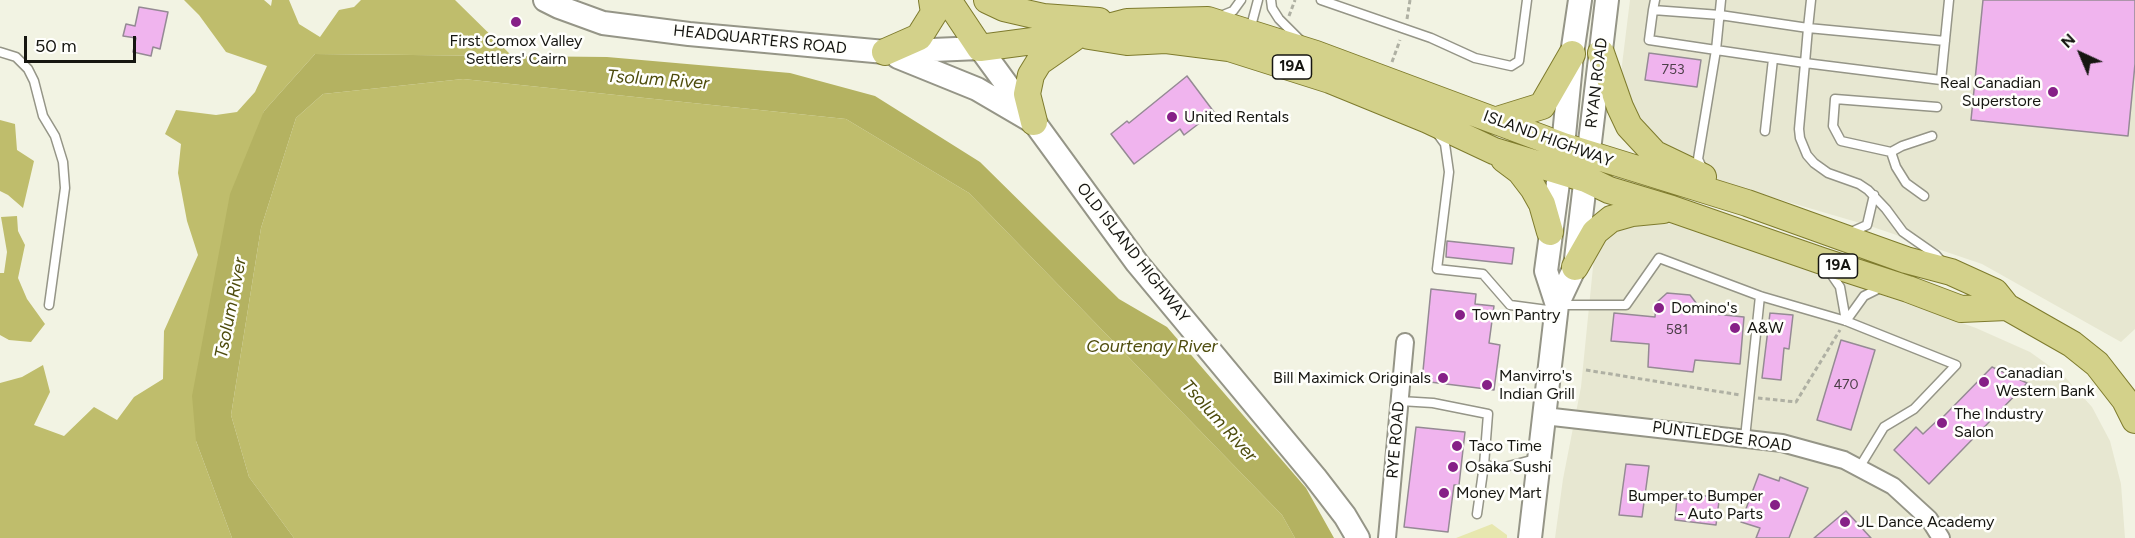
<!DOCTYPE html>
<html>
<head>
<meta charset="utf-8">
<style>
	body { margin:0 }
	#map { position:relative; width:2135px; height:538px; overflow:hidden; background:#f2f3e3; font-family:Figtree,sans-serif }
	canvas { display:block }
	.north { position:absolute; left:2051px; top:24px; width:60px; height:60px; -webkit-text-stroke:4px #fffffc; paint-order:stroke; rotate:316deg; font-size:16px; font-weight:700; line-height:24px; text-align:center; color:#161611 }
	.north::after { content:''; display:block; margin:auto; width:21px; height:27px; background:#161611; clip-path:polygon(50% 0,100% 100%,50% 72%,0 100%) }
	.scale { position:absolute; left:24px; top:36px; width:112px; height:27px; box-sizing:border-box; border:3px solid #161611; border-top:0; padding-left:8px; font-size:18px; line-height:21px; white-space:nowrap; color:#161611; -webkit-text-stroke:4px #fffffc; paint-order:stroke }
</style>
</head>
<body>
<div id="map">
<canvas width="2135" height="538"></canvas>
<div class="north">N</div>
<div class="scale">50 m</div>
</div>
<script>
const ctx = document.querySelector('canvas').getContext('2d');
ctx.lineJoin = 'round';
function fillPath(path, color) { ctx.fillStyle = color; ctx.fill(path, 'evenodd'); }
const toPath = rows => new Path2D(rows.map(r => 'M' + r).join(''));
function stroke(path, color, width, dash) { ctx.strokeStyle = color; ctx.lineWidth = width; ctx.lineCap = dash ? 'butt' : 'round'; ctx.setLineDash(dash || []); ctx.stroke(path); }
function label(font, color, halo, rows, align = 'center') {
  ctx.font = font + ' Figtree,sans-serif'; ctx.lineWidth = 5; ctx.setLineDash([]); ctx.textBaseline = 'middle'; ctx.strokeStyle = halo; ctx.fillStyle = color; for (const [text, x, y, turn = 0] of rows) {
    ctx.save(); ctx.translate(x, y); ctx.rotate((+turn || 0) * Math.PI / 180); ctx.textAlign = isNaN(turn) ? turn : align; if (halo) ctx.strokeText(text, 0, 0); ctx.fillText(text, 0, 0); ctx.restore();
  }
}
fillPath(toPath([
	[1630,0,2135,0,2135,329,2121,342,1982,264,1867,225,1706,178,1637,141,1621,73],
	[1667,219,1976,328,2030,352,2065,377,2092,407,2110,441,2121,484,2125,538,1555,538,1563,479,1581,387,1594,257,1605,230]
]), '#e7e7d1');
fillPath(toPath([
	[1492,524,1507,535,1507,538,1456,538]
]), '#e7e7af');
fillPath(toPath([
	[184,0,264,0,271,6,272,0,289,0,299,24,320,37,339,10,354,7,361,0,455,0,512,56,315,54,264,111,196,441,232,538,0,538,0,383,22,377,43,365,50,392,34,425,64,436,94,407,117,420,134,397,163,379,164,331,198,255,187,221,178,173,181,144,165,134,176,110,216,115,237,112,255,92,267,66,226,52,199,15],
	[463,79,846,119,969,193,1282,515,1295,538,294,538,249,477,231,415,261,228,296,118,323,94],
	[0,120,15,124,17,150,34,161,23,208,8,195,0,191],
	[17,216,18,231,25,245,18,278,27,299,45,324,31,342,9,340,0,335,0,273,4,273,7,252,1,217]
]), '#bfbd6c');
fillPath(toPath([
	[315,54,607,57,790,73,875,96,980,162,1119,299,1167,327,1306,488,1334,538,1295,538,1282,515,969,193,846,119,463,79,323,94,296,118,261,228,231,415,249,477,294,538,232,538,196,441,192,396,230,194,264,111]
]), '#b4b261');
const building = toPath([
	[1983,0,2135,0,2135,64,2128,136,1971,120,1983,0],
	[139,7,168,12,160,49,153,47,151,56,133,52,136,38,123,36,126,24,135,26,139,7],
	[1649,53,1701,60,1697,87,1645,80,1649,53],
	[1187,76,1214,112,1184,135,1180,129,1134,164,1111,134,1127,121,1129,123,1187,76],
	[1447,241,1514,248,1512,264,1446,257,1447,241],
	[1431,289,1476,294,1475,304,1494,306,1489,343,1500,345,1494,390,1422,381,1431,289],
	[1667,293,1690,295,1704,313,1744,317,1740,364,1695,360,1693,372,1648,367,1649,344,1611,341,1614,313,1655,317,1656,303,1667,293],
	[1770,313,1793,315,1789,349,1784,348,1781,380,1762,378,1770,313],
	[1841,340,1875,350,1851,430,1817,420,1841,340],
	[1992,367,2027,383,1929,484,1894,450,1916,427,1923,434,1941,417,1942,418,1992,367],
	[1416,427,1465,432,1459,485,1454,485,1448,532,1404,527,1416,427],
	[1626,464,1649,466,1642,517,1619,515,1626,464],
	[1759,474,1779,481,1780,477,1808,488,1789,538,1756,538,1760,528,1741,522,1759,474],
	[1688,494,1714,497,1714,501,1719,501,1716,525,1675,520,1677,498,1688,499,1688,494],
	[1846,511,1871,538,1814,538,1846,511]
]);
fillPath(building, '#f0b4ee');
stroke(building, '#958a94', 1.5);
const service = toPath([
	[1271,0,1272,8,1279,19,1300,40],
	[1321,0,1431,38,1475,58,1511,66,1519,61,1527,0],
	[1721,0,1716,50,1805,63,1799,129,1800,138,1807,155,1814,163,1828,173,1859,184,1868,190,1886,209,1903,232,1936,255,1942,262],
	[1811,0,1808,28,1945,41],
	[1653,10,1655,0],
	[1218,17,1233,11,1241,0],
	[1250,30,1258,0],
	[0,52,16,57,28,69,34,81,43,116,55,136,63,162,65,188,49,305],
	[1765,131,1773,59],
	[1437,133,1445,144,1449,172,1437,269,1483,274,1510,305,1555,311],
	[1932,136,1902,146,1891,152,1841,141,1833,126,1835,99,1937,107],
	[1891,152,1896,167,1906,183,1924,196],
	[1703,170,1698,159,1716,50,1649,40,1653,10,1720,15,1808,28,1805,63,1941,80,1949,0],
	[1849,233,1867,225,1874,195],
	[1829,271,1840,287,1846,321],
	[1561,305,1626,305,1659,258,1760,296,1846,321,1956,365,1914,409,1884,427,1859,468],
	[1846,321,1864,296,1882,287],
	[1400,401,1433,403,1488,414,1484,465,1501,468,1539,458],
	[1745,438,1760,296],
	[1477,514,1484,465]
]);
const minor = toPath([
	[1544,416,1782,443,1844,460,1893,486,1929,519,1941,538],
	[1387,538,1405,342]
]);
const secondary = toPath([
	[545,0,559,7,603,23,689,34,885,52,980,48,1137,263,1315,477,1345,516,1358,538],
	[898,57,977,89,1030,120],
	[1557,305,1546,271,1563,146,1572,54,1580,0],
	[1530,538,1557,305,1575,267,1607,0]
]);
const primary = toPath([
	[948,0,980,48,1078,35,1127,22,1208,20,1316,54,1563,146,1747,203,1906,260,1951,272,1995,292,2007,307,2072,344,2097,364,2125,400,2135,420],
	[987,0,1004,8,1043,17,1099,21],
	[1089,36,1127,42,1166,40,1229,48,1330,80,1428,120,1494,151,1586,179,1609,190,1672,209,1822,261,1908,289,1961,309,2007,307],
	[885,52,919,37,934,13,932,0],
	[1601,53,1620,107,1629,126,1655,154,1703,177],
	[1497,120,1542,106,1572,54],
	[1034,122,1027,94,1031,75,1039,62,1075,37],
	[1504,159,1520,171,1533,188,1542,204,1550,232],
	[1575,267,1595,232,1611,219,1632,213,1663,210]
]);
stroke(service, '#959587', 11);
stroke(minor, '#959587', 20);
stroke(secondary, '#959587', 26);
stroke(primary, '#7e7b2d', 28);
stroke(toPath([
	[1289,16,1295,0],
	[1407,19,1410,0],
	[1392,62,1400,40],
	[1586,370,1740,395],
	[1758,398,1796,402,1840,330]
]), '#afb0a3', 3, [4.5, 3]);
stroke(service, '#fff', 8);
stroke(minor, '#fff', 16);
stroke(secondary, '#fff', 22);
stroke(primary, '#d3d18a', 26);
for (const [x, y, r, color] of [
	[516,22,6,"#862087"],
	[2053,92,6,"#862087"],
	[1172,117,6,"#862087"],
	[1659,308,6,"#862087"],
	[1460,315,6,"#862087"],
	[1735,328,6,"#862087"],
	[1443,378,6,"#862087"],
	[1984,382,6,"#862087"],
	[1487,385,6,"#862087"],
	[1942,423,6,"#862087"],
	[1457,446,6,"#862087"],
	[1453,467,6,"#862087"],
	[1444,493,6,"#862087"],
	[1775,505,6,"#862087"],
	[1845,522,6,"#862087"]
]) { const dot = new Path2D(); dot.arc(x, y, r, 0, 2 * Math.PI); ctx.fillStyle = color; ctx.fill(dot); stroke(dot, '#fffffc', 2); }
label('14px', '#4c3e48', null, [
	["753",1673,70],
	["581",1677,330],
	["470",1846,385]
]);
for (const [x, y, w] of [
	[1292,67,39],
	[1838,266,39]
]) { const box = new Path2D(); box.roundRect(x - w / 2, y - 12, w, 24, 4.5); ctx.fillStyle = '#fffffc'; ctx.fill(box); stroke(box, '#161611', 1.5); }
label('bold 15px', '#161611', null, [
	["19A",1292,67],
	["19A",1838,266]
]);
label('16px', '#161611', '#fffffc', [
	["HEADQUARTERS ROAD",760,40,6],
	["RYAN ROAD",1597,83,-83],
	["ISLAND HIGHWAY",1548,139,20],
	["OLD ISLAND HIGHWAY",1133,253,52],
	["PUNTLEDGE ROAD",1722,437,8],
	["RYE ROAD",1396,440,-85]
]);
label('16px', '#161611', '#fffffc', [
	["First Comox Valley",516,41,"center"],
	["Settlers' Cairn",516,59,"center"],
	["Real Canadian",2041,83,"right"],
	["Superstore",2041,101,"right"],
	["United Rentals",1184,117],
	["Domino's",1671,308],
	["Town Pantry",1472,315],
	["A&W",1747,328],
	["Canadian",1996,373],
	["Western Bank",1996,391],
	["Manvirro's",1499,376],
	["Indian Grill",1499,394],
	["Bill Maximick Originals",1431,378,"right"],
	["The Industry",1954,414],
	["Salon",1954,432],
	["Taco Time",1469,446],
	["Osaka Sushi",1465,467],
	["Money Mart",1456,493],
	["Bumper to Bumper",1763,496,"right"],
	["- Auto Parts",1763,514,"right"],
	["JL Dance Academy",1857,522]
], 'left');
label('italic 18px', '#4e4c0d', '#fffffc', [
	["Tsolum River",658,80,4],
	["Tsolum River",231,308,-79],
	["Courtenay River",1152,347],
	["Tsolum River",1219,421,48]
]);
</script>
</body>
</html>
